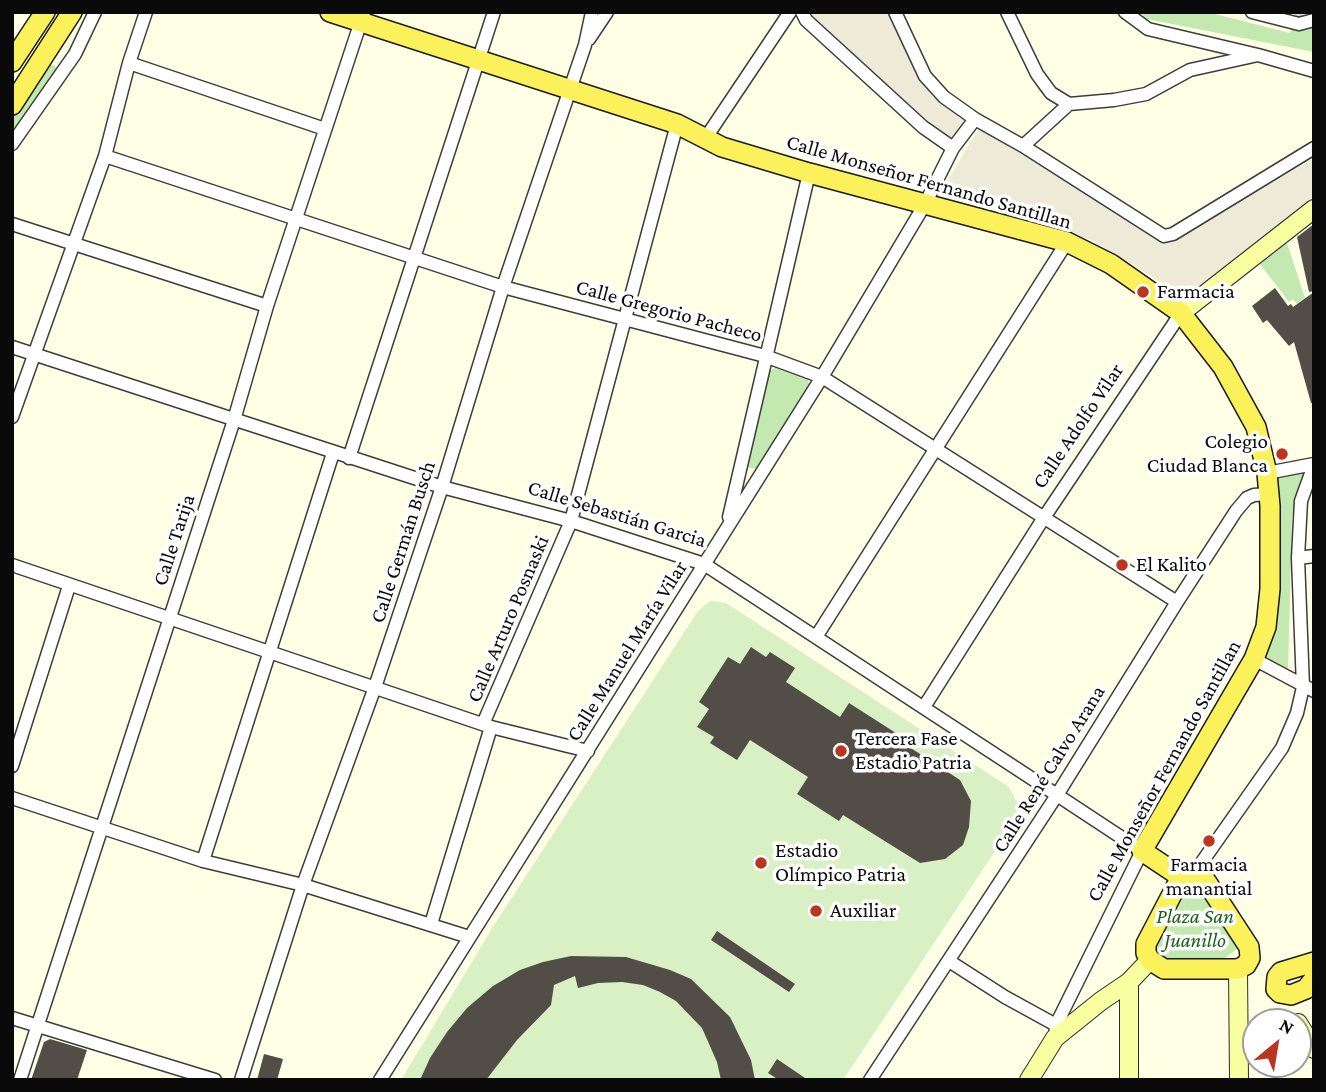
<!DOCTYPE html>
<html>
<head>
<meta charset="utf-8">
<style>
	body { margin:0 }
	#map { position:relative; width:1326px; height:1092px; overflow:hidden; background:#ffffe6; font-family:"Crimson Pro",serif }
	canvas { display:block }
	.frame { position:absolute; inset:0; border:14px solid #0a0a0a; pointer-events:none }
	.north { position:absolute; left:1242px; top:1008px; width:70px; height:70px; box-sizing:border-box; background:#fff; border:2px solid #9d9d9d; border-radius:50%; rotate:30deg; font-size:19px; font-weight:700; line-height:28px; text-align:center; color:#0a0a0a }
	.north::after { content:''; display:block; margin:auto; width:24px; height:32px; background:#ba3621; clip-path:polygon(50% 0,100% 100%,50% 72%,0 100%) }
</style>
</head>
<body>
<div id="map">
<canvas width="1326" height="1092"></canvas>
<div class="frame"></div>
<div class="north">N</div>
</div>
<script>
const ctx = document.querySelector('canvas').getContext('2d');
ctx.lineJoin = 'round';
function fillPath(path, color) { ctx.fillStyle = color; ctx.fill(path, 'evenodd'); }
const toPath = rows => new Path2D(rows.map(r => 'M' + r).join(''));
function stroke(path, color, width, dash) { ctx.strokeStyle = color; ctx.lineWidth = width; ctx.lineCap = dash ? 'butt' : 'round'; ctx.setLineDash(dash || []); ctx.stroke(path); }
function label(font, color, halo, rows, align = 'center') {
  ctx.font = font + ' "Crimson Pro",serif'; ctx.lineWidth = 7; ctx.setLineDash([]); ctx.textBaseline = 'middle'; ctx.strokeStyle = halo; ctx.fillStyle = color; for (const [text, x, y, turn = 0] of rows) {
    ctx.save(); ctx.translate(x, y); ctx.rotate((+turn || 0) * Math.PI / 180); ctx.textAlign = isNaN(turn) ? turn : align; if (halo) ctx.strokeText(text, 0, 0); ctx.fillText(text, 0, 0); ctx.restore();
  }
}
fillPath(toPath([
	[1140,12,1207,12,1290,33,1295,12,1314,12,1314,52,1147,19],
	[48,62,58,69,12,134,12,112],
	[1287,243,1305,298,1297,304,1293,299,1289,302,1260,264],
	[775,368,808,380,810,387,756,469,747,467,768,372],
	[1302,472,1304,477,1292,518,1288,670,1263,655,1277,475],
	[1193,885,1200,886,1236,938,1237,949,1224,959,1165,960,1158,954,1155,948,1183,892]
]), '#c3e9b1');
fillPath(toPath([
	[710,601,726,603,1009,787,1017,802,1017,818,843,1080,401,1080,496,922,698,611]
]), '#d8f0c3');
fillPath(toPath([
	[808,12,888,12,920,80,933,97,966,121,950,140,860,61],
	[982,130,1161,240,1175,241,1314,158,1314,197,1182,299,1163,284,1127,261,1093,241,1059,227,939,195,977,131]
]), '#edebd8');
fillPath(toPath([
	[1314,224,1314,291,1309,292,1297,237],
	[1275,288,1288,306,1291,304,1293,307,1314,292,1314,403,1311,403,1294,342,1289,346,1267,320,1263,323,1252,306],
	[751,647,766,657,770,652,795,668,786,682,840,717,849,703,899,735,897,739,960,780,971,801,969,827,963,845,945,859,920,863,843,815,839,821,797,794,808,777,750,740,737,760,710,743,714,737,697,727,709,709,699,702,728,657,740,664],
	[717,931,795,984,789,992,711,940],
	[571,956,626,957,670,970,691,979,730,1017,751,1060,755,1080,721,1080,717,1062,702,1028,676,1001,660,992,643,985,622,982,598,983,578,988,575,976,554,985,551,1005,517,1040,486,1080,420,1080,430,1058,447,1032,467,1008,493,986,520,970,543,962],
	[50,1039,87,1050,77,1080,31,1080,44,1042],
	[264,1054,283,1059,277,1080,257,1080],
	[777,1059,808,1080,779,1080,768,1073]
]), '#524d46');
const street = toPath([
	[802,12,806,20,923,127,953,148],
	[895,12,925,76,944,97,975,119,1023,146,1164,236,1173,234,1314,148],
	[1007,12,1037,74,1051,93,1069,104,1114,100,1146,94,1190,70,1258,55],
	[1125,12,1148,29,1258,55,1314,71],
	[1252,12,1299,24,1314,20],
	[589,39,607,12],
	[129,63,325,129],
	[705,139,790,12],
	[12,144,75,54,95,12],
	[1023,146,1069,104],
	[105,156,503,287,765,356,822,377,1177,602],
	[12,224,267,306],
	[12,347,442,487,571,521,704,564,1057,795,1142,851,1056,1025,1055,1038],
	[12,417,105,156,129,63,146,12],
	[349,458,494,12],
	[1267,473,1314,464],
	[729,517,809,173],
	[1298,558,1301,501,1314,465],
	[12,565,491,727,588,751],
	[816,637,1067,242],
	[1254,659,1314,691],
	[924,707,1043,519,1181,313],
	[483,724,571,521,677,124],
	[12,766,69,586],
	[12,798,203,861,303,885,469,937],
	[203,861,333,453],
	[1198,875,1202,862,1282,748,1297,713,1303,687,1298,558,1314,556],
	[431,924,491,727],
	[949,961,1005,997,1056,1025],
	[12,1018,215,1080],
	[20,1080,234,420,267,306,364,12],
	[241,1080,303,885,375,687,442,487,503,287,585,45,592,12],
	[380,1080,822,377,925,204,953,148,975,119],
	[870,1080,1057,795,1177,602,1236,511,1247,498,1254,495,1269,494]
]);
const secondary = toPath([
	[1181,313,1314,209],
	[1238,969,1239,1080],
	[1129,982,1129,1080],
	[1298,1023,1314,1049],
	[1029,1080,1055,1038,1101,1001,1129,982,1150,960]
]);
const primary = toPath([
	[330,12,677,124,722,147,809,173,1067,242,1111,264,1181,313,1223,367,1256,427,1267,473,1270,506,1270,589,1266,627,1254,659,1142,851,1181,877],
	[12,62,45,12],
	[12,105,72,12],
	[1189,874,1198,875,1206,881,1249,947,1250,958,1246,965,1238,969,1164,969,1150,960,1146,953,1146,944,1181,877,1189,874],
	[1314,962,1281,972,1277,977,1276,989,1280,993,1291,995,1306,989,1314,979]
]);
stroke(street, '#3d3d3d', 15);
stroke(secondary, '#2c2c2c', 20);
stroke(primary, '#1b1b1b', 22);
stroke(street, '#fff', 12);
stroke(secondary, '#f8ffa1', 18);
stroke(primary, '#fbf15a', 19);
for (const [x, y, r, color] of [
	[1143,292,7,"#ba3621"],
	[1282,454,7,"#ba3621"],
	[1122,565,7,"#ba3621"],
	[841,751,7,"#ba3621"],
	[1209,841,7,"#ba3621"],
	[761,863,7,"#ba3621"],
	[816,911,7,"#ba3621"]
]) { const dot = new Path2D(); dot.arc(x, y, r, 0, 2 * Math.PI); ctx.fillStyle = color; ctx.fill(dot); stroke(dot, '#fff', 2.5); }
label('21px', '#0a0a0a', '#fff', [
	["Calle Monseñor Fernando Santillan",929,182,16],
	["Calle Gregorio Pacheco",669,311,15],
	["Calle Adolfo Vilar",1078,426,-56],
	["Calle Sebastián Garcia",617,514,17],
	["Calle Tarija",174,540,-72],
	["Calle Germán Busch",403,542,-72],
	["Calle Arturo Posnaski",508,619,-67],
	["Calle Manuel María Vilar",627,651,-58],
	["Calle René Calvo Arana",1049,769,-58],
	["Calle Monseñor Fernando Santillan",1164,771,-61]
]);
label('21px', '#0a0a0a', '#fff', [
	["Farmacia",1157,292],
	["Colegio",1268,442,"right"],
	["Ciudad Blanca",1268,466,"right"],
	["El Kalito",1136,565],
	["Tercera Fase",855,739],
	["Estadio Patria",855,763],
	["Estadio",775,851],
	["Olímpico Patria",775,875],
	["Farmacia",1209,865,"center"],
	["manantial",1209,889,"center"],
	["Auxiliar",830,911]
], 'left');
label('italic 21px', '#1c611a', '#fff', [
	["Plaza San",1195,917],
	["Juanillo",1195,941]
]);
</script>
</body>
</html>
